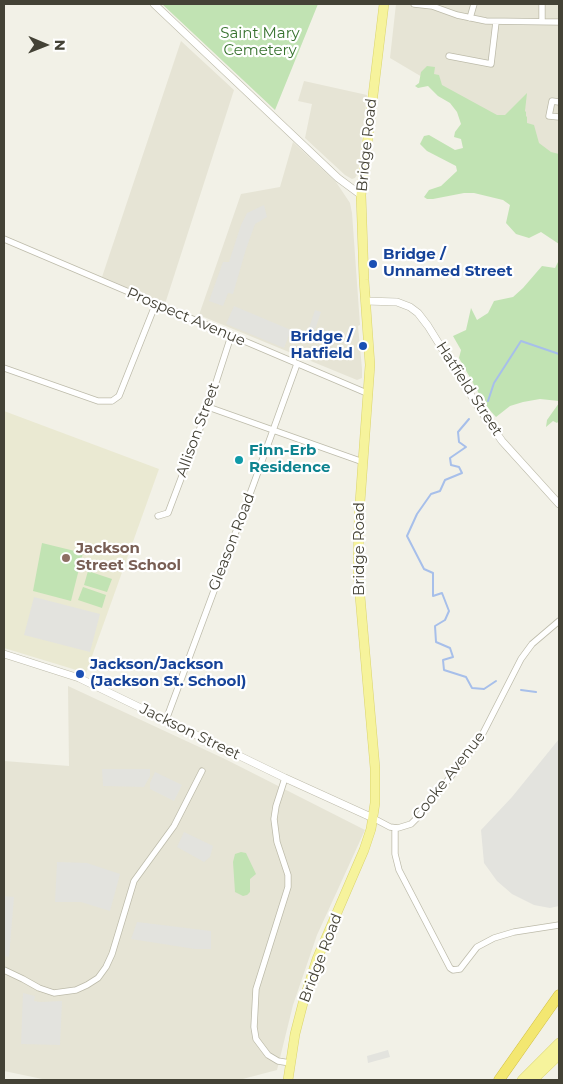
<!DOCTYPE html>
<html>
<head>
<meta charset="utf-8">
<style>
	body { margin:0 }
	#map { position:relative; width:563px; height:1084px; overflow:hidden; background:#f2f1e7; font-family:Montserrat,sans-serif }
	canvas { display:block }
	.frame { position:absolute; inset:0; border:5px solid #444236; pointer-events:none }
	.north { position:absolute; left:20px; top:20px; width:50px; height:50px; -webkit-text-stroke:4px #fff; paint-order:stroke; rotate:91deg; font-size:14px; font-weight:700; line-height:20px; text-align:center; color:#444236 }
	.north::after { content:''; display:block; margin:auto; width:18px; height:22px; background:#444236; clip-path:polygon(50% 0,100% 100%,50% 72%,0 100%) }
</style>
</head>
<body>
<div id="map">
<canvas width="563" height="1084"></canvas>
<div class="frame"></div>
<div class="north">N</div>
</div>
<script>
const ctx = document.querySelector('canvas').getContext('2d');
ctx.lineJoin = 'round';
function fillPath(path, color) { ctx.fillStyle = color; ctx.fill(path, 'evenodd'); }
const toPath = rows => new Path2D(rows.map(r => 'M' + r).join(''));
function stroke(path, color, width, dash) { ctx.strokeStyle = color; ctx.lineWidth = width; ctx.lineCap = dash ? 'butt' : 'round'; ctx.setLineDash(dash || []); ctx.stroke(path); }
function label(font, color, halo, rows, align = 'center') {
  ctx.font = font + ' Montserrat,sans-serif'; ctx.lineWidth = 4.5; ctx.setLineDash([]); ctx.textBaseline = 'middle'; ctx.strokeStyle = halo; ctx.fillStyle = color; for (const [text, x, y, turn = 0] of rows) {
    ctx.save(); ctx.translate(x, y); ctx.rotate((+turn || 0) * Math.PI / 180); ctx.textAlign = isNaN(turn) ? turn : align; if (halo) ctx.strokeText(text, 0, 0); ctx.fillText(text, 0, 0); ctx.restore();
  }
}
fillPath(toPath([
	[396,4,559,4,559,158,390,58],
	[181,41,234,90,165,304,102,277],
	[304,81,367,95,358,173,355,178,352,179,345,175,305,138,312,104,298,101],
	[293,142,336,182,350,203,352,213,360,325,358,326,362,369,362,378,357,380,199,315,241,194,280,187],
	[68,686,225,759,365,830,317,935,293,1005,277,1070,239,1080,47,1080,4,1071,4,761,69,766]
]), '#e6e4d5');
fillPath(toPath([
	[4,411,159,469,86,673,4,648]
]), '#eae9d2');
fillPath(toPath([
	[162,4,318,4,275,110],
	[427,66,435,67,434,74,439,75,442,85,497,115,505,115,527,93,525,111,526,112,526,116,527,117,527,123,534,125,539,143,551,152,559,154,559,244,541,232,529,238,516,234,506,223,510,205,503,200,474,193,464,193,433,199,427,199,424,197,429,190,441,186,457,171,456,166,427,151,420,144,424,136,429,135,455,150,463,148,461,139,454,137,455,132,461,124,457,112,450,103,438,96,428,86,418,88,415,86,419,83,421,72],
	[559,260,559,401,540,399,523,402,510,406,496,417,486,406,459,358,461,350,453,336,466,330,471,308,477,320,488,313,494,301,513,297,523,288,542,266,555,268],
	[559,403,559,421,557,423,553,421,546,427,547,420],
	[42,543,83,553,71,601,33,591],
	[88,571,112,579,107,592,84,585],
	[83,587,106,595,102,608,78,600],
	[241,852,246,853,256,874,250,879,250,892,247,895,243,896,235,892,233,862,235,854]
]), '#c1e3b3');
fillPath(toPath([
	[264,205,267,217,255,224,246,249,233,294,228,293,223,306,209,301,223,262,229,262,241,225,247,213],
	[234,306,291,330,284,348,226,324],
	[315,310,321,312,314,333,308,331],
	[34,597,100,614,90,652,24,635],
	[559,739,559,906,550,908,534,905,512,894,497,881,484,863,481,830,512,797],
	[102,769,150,769,150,776,144,787,103,786],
	[155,772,182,785,174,801,150,789,150,783],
	[184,832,213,846,210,857,204,862,177,847],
	[57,862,87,863,120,874,110,911,81,902,55,902],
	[4,896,14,897,9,957,4,956],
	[137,922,211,931,211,949,195,949,131,939],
	[23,993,35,996,34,1001,40,1002,62,1001,60,1045,21,1044],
	[388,1050,390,1057,368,1063,367,1056]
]), '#e3e3de');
stroke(toPath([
	[488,401,494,383,521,341,559,354],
	[469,419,458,432,459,442,466,447,450,458,451,465,459,467,462,473,445,480,440,491,431,494,417,514,407,536,424,569,433,573,433,596,442,593,449,611,445,620,435,626,436,642,450,648,453,657,443,660,444,670,466,677,472,688,484,689,496,681],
	[521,690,536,692]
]), '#a7bfea', 2);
const minor = toPath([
	[414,4,432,6,457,15,486,21,559,22],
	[470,18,474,4],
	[542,21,542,4],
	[449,56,491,64,496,22],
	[559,102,552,101,549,116,559,117],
	[4,239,369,394],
	[4,368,98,401,112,401,119,396,156,303],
	[208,407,363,462],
	[158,516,168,513,208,407,231,336],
	[166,720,254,483,297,364],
	[285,778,276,806,274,819,277,842,288,875,288,887,256,989,254,1027,256,1039,268,1055,278,1061,290,1063],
	[373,818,390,827,398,828,411,824,420,815,479,741,521,659,532,644,559,621],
	[395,828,395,854,399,870,450,968,453,970,460,969,477,947,494,938,514,932,559,925],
	[4,970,23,979,39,988,54,993,76,990,87,985,98,978,106,967,112,954,134,881,174,826,202,771]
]);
const tertiary = toPath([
	[154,4,338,178,361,195],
	[366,301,397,302,410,307,418,313,428,326,479,408,502,441,559,504],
	[4,654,79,678,285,778,373,818]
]);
const primary = toPath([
	[288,1080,295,1034,303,1003,317,959,364,850,371,829,375,803,375,768,358,573,359,516,370,365,364,280,361,195,384,4],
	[522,1080,559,1043],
	[533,1080,559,1055]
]);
const motorway = toPath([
	[499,1080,559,995]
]);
stroke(minor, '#bdbbaa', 7);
stroke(tertiary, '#bdbbaa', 8);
stroke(primary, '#dad46d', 10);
stroke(motorway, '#d1bf42', 11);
stroke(minor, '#fff', 5.5);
stroke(tertiary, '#fff', 7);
stroke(primary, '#f6f39c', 9);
stroke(motorway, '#f3e771', 10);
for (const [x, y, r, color] of [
	[373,264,5,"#1a4fb4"],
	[363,346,5,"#1a4fb4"],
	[239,460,5,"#0f9aa8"],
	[66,558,5,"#8d6e63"],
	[80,674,5,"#1a4fb4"]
]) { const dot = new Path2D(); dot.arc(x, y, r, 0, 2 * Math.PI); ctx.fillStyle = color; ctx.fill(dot); stroke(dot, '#fff', 2); }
label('15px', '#37722e', '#fff', [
	["Saint Mary",260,34],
	["Cemetery",260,51]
]);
label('15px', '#444236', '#fff', [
	["Bridge Road",367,145,-84],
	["Prospect Avenue",186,317,23],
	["Hatfield Street",469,389,57],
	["Allison Street",198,430,-70],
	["Gleason Road",232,542,-69],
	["Bridge Road",360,549,-90],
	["Jackson Street",190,732,26],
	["Cooke Avenue",449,776,-52],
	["Bridge Road",321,958,-69]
]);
label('bold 15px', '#164399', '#fff', [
	["Bridge /",383,255],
	["Unnamed Street",383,272],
	["Bridge /",353,337,"right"],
	["Hatfield",353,354,"right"],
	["Jackson/Jackson",90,665],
	["(Jackson St. School)",90,682]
], 'left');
label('bold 15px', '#0d838f', '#fff', [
	["Finn-Erb",249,451],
	["Residence",249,468]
], 'left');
label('bold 15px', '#785e54', '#fff', [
	["Jackson",76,549],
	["Street School",76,566]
], 'left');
</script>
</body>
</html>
